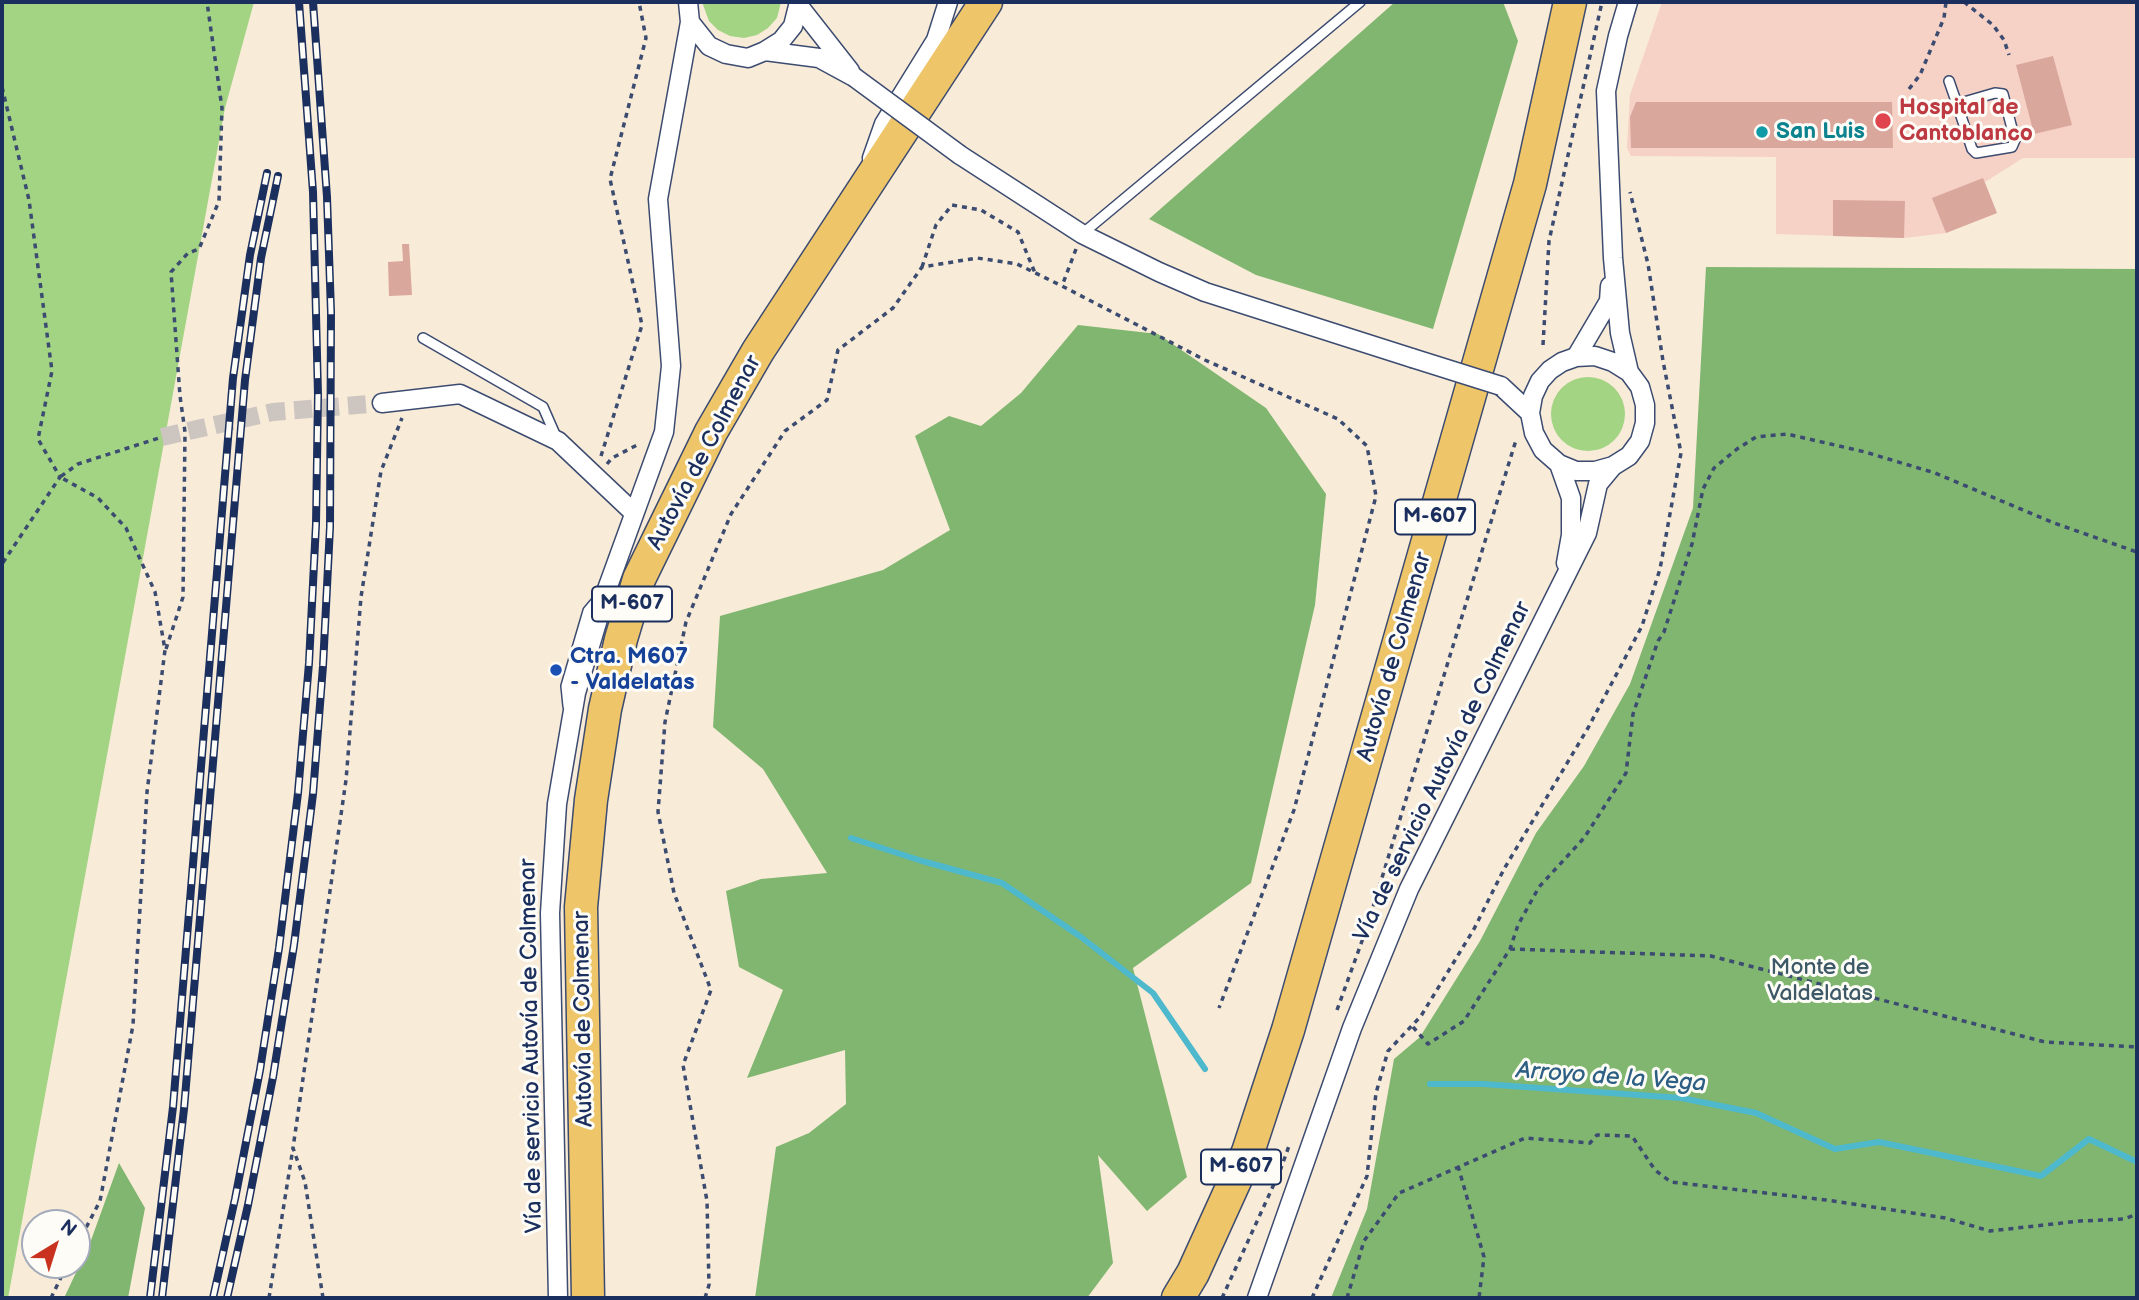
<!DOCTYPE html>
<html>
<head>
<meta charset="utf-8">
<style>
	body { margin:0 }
	#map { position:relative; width:2139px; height:1300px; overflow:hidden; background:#f8ebd8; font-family:"Balsamiq Sans",sans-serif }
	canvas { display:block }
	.frame { position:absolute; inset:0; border:4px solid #1b2f5e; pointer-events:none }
	.north { position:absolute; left:21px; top:1209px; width:70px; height:70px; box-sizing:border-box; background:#fdfcf7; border:2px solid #a3aaba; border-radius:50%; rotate:38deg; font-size:19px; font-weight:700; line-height:28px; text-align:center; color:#1b2f5e }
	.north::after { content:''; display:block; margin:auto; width:24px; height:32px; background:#c8321e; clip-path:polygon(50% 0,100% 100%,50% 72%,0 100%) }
</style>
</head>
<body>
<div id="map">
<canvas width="2139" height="1300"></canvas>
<div class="frame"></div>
<div class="north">N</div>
</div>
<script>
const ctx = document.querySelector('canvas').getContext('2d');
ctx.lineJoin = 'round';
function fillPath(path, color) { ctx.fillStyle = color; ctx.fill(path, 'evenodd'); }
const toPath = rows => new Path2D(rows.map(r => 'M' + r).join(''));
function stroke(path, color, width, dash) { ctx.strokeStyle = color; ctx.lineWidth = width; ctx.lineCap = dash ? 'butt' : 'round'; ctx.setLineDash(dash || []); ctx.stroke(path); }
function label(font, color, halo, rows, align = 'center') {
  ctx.font = font + ' "Balsamiq Sans",sans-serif'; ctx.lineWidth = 6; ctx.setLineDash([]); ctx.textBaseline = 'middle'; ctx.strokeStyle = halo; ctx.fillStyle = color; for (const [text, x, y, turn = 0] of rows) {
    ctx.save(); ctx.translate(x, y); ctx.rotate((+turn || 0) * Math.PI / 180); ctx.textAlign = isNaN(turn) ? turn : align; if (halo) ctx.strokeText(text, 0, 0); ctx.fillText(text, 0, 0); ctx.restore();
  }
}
fillPath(toPath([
	[1662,2,2137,2,2137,158,2023,158,1985,182,1997,213,1946,233,1904,238,1776,234,1776,157,1631,156,1627,148,1630,95]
]), '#f6d1c5');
fillPath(toPath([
	[2,2,254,2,225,108,8,1298,2,1298],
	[702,2,781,2,777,18,768,28,757,35,744,38,730,36,718,30,709,21],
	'1551 414a37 37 0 1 1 74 0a37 37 0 1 1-74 0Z'
]), '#a2d483');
fillPath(toPath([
	[1395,2,1503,2,1518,41,1433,329,1256,275,1149,219],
	[1706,267,2137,269,2137,1298,1331,1298,1367,1209,1394,1059,1420,1037,1480,941,1536,833,1584,766,1630,684,1693,508],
	[1078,325,1158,334,1266,408,1326,494,1315,605,1251,883,1133,968,1187,1177,1147,1211,1098,1155,1113,1263,1087,1298,755,1298,776,1147,809,1133,846,1104,845,1050,747,1078,783,990,739,967,726,891,761,879,827,873,763,769,713,727,720,616,883,570,950,530,915,436,949,416,981,426,1021,393],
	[119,1163,145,1208,128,1298,64,1298,90,1243]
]), '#81b671');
stroke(toPath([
	[851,838,922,861,1002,883,1081,937,1153,993,1205,1069],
	[1430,1084,1483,1084,1681,1098,1756,1113,1835,1149,1879,1142,2041,1176,2089,1139,2137,1162]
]), '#4eb8cc', 6);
fillPath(toPath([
	[2053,56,2072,125,2034,134,2016,65],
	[1636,102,1892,102,1893,148,1631,148,1630,117],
	[1983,178,1997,213,1946,233,1932,198],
	[1833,200,1905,201,1904,238,1833,236],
	[402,244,409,244,412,295,389,296,388,262,403,261]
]), '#daa79d');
stroke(toPath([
	[162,437,273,412,382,403]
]), '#ccc5c0', 18, [18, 9]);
const lane = toPath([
	[1949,81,1957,104,1972,149,1976,153,2012,147,2015,140,2003,94,1995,93,1957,104],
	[1082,234,1360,2],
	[423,338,543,407,557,439],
	[568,706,566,686,588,611,599,598]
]);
const street = toPath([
	[688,2,690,22,709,46,726,54,748,58,765,51,781,41,793,26,799,2],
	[1628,2,1618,36,1606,91,1613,258,1620,333,1629,372],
	[799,6,850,71],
	[765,51,819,58,854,77],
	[960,155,1082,234,1159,272,1205,292,1412,358],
	[872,158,884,124,936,40,948,2],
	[1576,357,1609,301,1610,286],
	[1501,386,1530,413],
	[382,403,460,394,558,441,633,512],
	[1559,464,1571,498,1571,535,1566,563],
	[558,1298,550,913,557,804,576,693,607,589,664,432,671,366,658,199,690,22],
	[1257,1298,1352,1028,1409,889,1587,533,1598,484,1613,466,1629,456,1640,441,1645,423,1645,405,1640,387,1629,372,1613,362,1595,356,1576,357,1562,362,1550,370,1540,381,1533,396,1530,413,1534,433,1543,450,1559,464,1576,471,1595,471,1613,466]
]);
const highway = toPath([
	[588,1298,581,907,591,800,605,709,621,639,639,579,711,432,758,351,986,2],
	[1178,1298,1193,1273,1248,1152,1288,1030,1530,184,1570,2]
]);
stroke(lane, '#3c4b70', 12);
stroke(street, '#3c4b70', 21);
stroke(highway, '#3c4b70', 35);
stroke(toPath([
	[1964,2,1993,25,2004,40,2009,55],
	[2,87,29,200,52,371,38,439,60,477,2,564],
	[1909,89,1920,75,1944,18,1946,2],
	[1076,249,1062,286,1205,360,1338,419,1367,446,1376,496,1294,810,1219,1008],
	[922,267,936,225,952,205,981,210,1018,232,1035,273],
	[1543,345,1549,241,1602,2],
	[601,456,642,325,610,179,646,38,639,2],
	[607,464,612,458,639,444],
	[166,649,183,597,185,432,180,396,171,272,188,253,199,249,219,201,222,108,207,2],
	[1510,949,1711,956,2045,1042,2137,1047],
	[1337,1010,1366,930,1516,440],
	[1413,1027,1428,1044,1464,1021,1510,949,1518,925,1539,887,1584,838,1626,773,1633,714,1658,641,1664,632,1692,544,1703,489,1714,468,1737,449,1756,437,1787,434,1865,452,1935,473,2054,523,2137,552],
	[1458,1166,1484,1257,1479,1298],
	[77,1245,100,1201,133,1025,147,792,165,650,155,592,126,528,98,498,60,477,78,464,162,437],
	[51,1298,67,1265],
	[269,1298,293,1148],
	[323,1298,305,1182,293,1148,346,780,361,597,381,471,402,418],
	[705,1298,709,1285,707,1201,683,1065,711,990,674,893,658,812,665,722,686,622,731,514,785,431,827,400,838,350,893,308,922,267,977,258,1017,264,1062,286],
	[1222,1298,1280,1171,1290,1143],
	[1312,1298,1367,1176,1376,1093,1388,1051,1421,1016,1474,929,1504,869,1588,728,1642,626,1660,569,1681,453,1663,361,1648,264,1630,192],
	[1347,1298,1364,1241,1399,1193,1525,1138,1590,1143,1597,1135,1632,1136,1655,1170,1671,1182,1826,1200,1945,1218,1990,1231,2080,1221,2124,1219,2137,1214]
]), '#3c4b70', 3.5, [5, 5]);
stroke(lane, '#fff', 9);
stroke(street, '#fff', 18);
stroke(highway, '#eec569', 32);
const rail = toPath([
	[150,1298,173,1107,233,378,250,255,267,173],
	[162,1298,184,1109,245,380,261,258,278,176],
	[213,1298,235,1199,260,1070,279,948,298,793,309,663,316,524,318,395,313,192,299,2],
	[227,1298,248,1205,273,1077,294,945,313,794,323,666,330,527,331,312,327,197,313,2]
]);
stroke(rail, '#1b2f5e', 8);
stroke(rail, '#fdfcf7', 5, [16]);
const streetBridge = toPath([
	[854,77,960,155],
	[1412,358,1501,386]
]);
stroke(streetBridge, '#3c4b70', 21, []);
stroke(streetBridge, '#fff', 18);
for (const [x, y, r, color] of [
	[1883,121,9,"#e0444e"],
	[1762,132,7,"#0f9aa8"],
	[556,670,7,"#1a4fb4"]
]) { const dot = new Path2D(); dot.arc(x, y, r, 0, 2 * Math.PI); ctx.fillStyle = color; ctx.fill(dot); stroke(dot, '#fdfcf7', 2.5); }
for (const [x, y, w] of [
	[1435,517,80],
	[632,604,80],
	[1241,1167,80]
]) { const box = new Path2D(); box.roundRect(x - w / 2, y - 17.5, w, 35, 5); ctx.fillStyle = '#fdfcf7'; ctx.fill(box); stroke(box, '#1b2f5e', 2); }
label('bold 21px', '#1b2f5e', null, [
	["M-607",1435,517],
	["M-607",632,604],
	["M-607",1241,1167]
]);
label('bold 23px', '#be3a42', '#fdfcf7', [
	["Hospital de",1899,108],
	["Cantoblanco",1899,134]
], 'left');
label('bold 23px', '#0d838f', '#fdfcf7', [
	["San Luis",1776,132]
], 'left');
label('23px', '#1b2f5e', '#fdfcf7', [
	["Autovía de Colmenar",705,453,-62],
	["Autovía de Colmenar",1395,657,-74],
	["Vía de servicio Autovía de Colmenar",1443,772,-64],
	["Autovía de Colmenar",584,1019,-91],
	["Vía de servicio Autovía de Colmenar",532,1046,-91]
]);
label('bold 23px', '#164399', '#fdfcf7', [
	["Ctra. M607",570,657],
	["- Valdelatas",570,683]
], 'left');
label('23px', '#3d5867', '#fdfcf7', [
	["Monte de",1820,968],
	["Valdelatas",1820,994]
]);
label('italic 24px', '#2d5f84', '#fdfcf7', [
	["Arroyo de la Vega",1611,1078,4]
]);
</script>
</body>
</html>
